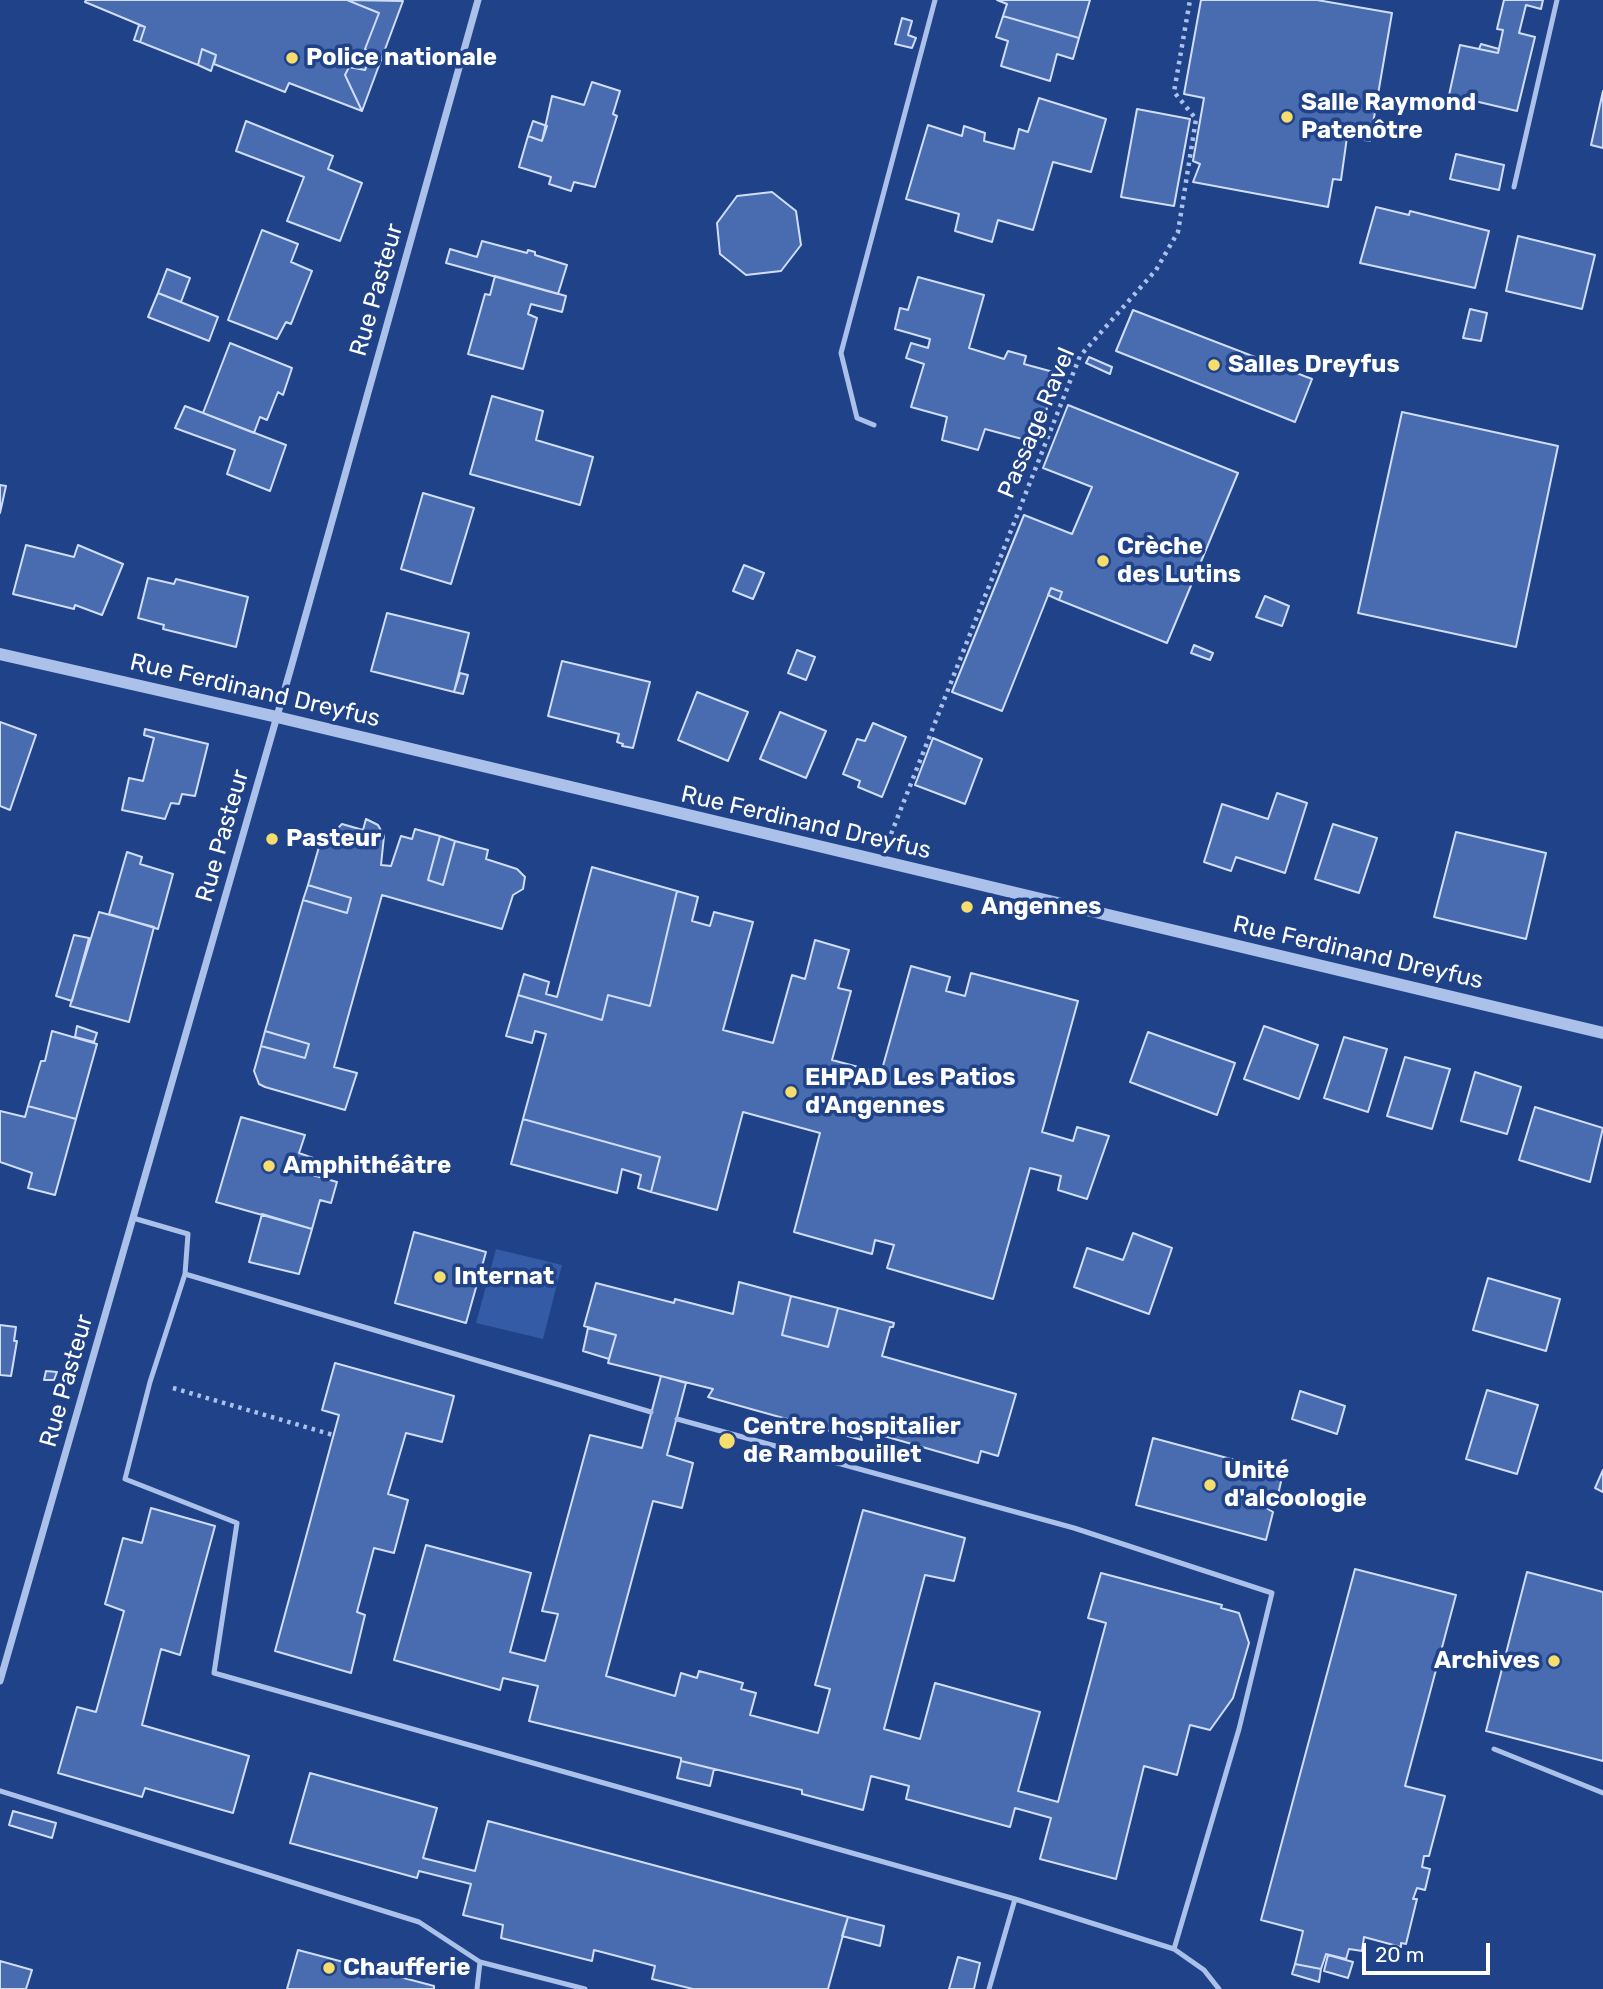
<!DOCTYPE html>
<html>
<head>
<meta charset="utf-8">
<style>
	body { margin:0 }
	#map { position:relative; width:1603px; height:1989px; overflow:hidden; background:#204288; font-family:Rubik,sans-serif }
	canvas { display:block }
	.scale { position:absolute; left:1362px; top:1943px; width:128px; height:32px; box-sizing:border-box; border:4px solid #fff; border-top:0; padding-left:9px; font-size:21px; line-height:24px; white-space:nowrap; color:#fff; -webkit-text-stroke:5px #204288; paint-order:stroke }
</style>
</head>
<body>
<div id="map">
<canvas width="1603" height="1989"></canvas>
<div class="scale">20 m</div>
</div>
<script>
const ctx = document.querySelector('canvas').getContext('2d');
ctx.lineJoin = 'round';
function fillPath(path, color) { ctx.fillStyle = color; ctx.fill(path, 'evenodd'); }
const toPath = rows => new Path2D(rows.map(r => 'M' + r).join(''));
function stroke(path, color, width, dash) { ctx.strokeStyle = color; ctx.lineWidth = width; ctx.lineCap = dash ? 'butt' : 'round'; ctx.setLineDash(dash || []); ctx.stroke(path); }
function label(font, color, halo, rows, align = 'center') {
  ctx.font = font + ' Rubik,sans-serif'; ctx.lineWidth = 7; ctx.setLineDash([]); ctx.textBaseline = 'middle'; ctx.strokeStyle = halo; ctx.fillStyle = color; for (const [text, x, y, turn = 0] of rows) {
    ctx.save(); ctx.translate(x, y); ctx.rotate((+turn || 0) * Math.PI / 180); ctx.textAlign = isNaN(turn) ? turn : align; if (halo) ctx.strokeText(text, 0, 0); ctx.fillText(text, 0, 0); ctx.restore();
  }
}
fillPath(toPath([
	[496,1249,562,1265,543,1339,476,1323]
]), '#345ba5');
const building = toPath([
	[86,0,347,0,379,13,365,49,372,53,365,70,349,67,345,75,362,111,289,83,285,92,214,64,216,55,202,49,198,65,140,42,145,27,85,2,86,0],
	[347,0,403,1,362,111,345,75,349,67,365,70,372,53,365,49,379,13,347,0],
	[997,0,1090,0,1079,38,1003,16,1007,4,997,0],
	[1201,0,1317,0,1392,13,1370,141,1347,137,1341,180,1333,179,1328,207,1193,182,1200,164,1193,161,1204,98,1184,94,1201,0],
	[1504,0,1543,0,1541,9,1526,5,1519,33,1535,37,1517,111,1449,95,1460,45,1498,53,1503,30,1497,29,1504,0],
	[1003,16,1079,38,1073,59,1057,54,1050,81,1001,66,1008,41,996,37,1003,16],
	[902,18,912,21,908,35,916,38,912,48,895,44,902,18],
	[139,25,145,27,140,42,134,40,139,25],
	[1481,44,1499,49,1498,53,1479,49,1481,44],
	[202,49,216,55,211,71,198,65,202,49],
	[592,82,620,91,613,114,617,116,595,187,574,182,571,191,549,184,551,177,519,167,528,136,542,141,552,96,584,105,592,82],
	[1603,91,1603,148,1591,145,1603,91],
	[1039,98,1106,119,1091,172,1053,162,1033,230,998,220,992,242,955,231,959,214,906,199,928,125,962,136,964,126,985,133,984,141,1014,149,1019,129,1028,132,1039,98],
	[1137,109,1190,119,1174,206,1121,197,1137,109],
	[246,121,333,156,328,169,362,183,340,241,287,221,304,177,236,151,246,121],
	[533,121,547,126,542,141,528,136,533,121],
	[1456,154,1504,165,1499,190,1450,179,1456,154],
	[772,192,796,211,801,245,781,271,746,275,720,254,717,223,737,196,772,192],
	[1376,207,1409,215,1410,211,1489,231,1475,288,1360,263,1376,207],
	[262,230,298,244,291,262,312,271,291,324,286,322,277,339,228,320,262,230],
	[1518,236,1595,255,1582,309,1506,291,1518,236],
	[482,241,527,253,528,250,535,252,535,255,567,265,558,294,446,263,450,249,477,257,482,241],
	[167,269,190,278,181,302,158,293,167,269],
	[495,276,566,296,562,312,531,304,528,314,537,318,523,369,468,354,485,294,490,295,495,276],
	[918,277,984,295,969,348,1004,359,1008,351,1026,356,1024,364,1057,373,1037,443,985,429,978,450,942,440,947,417,911,407,924,364,906,358,911,343,928,348,930,339,895,329,900,308,908,310,918,277],
	[158,293,218,317,209,341,148,317,158,293],
	[1470,309,1487,313,1481,341,1463,338,1470,309],
	[1133,310,1312,379,1295,422,1116,351,1133,310],
	[230,343,292,368,283,395,278,392,267,420,260,417,254,433,203,413,230,343],
	[1089,357,1112,367,1110,374,1086,363,1089,357],
	[492,396,543,411,536,440,593,457,580,505,470,474,492,396],
	[1068,405,1238,473,1167,643,1059,600,1062,592,1051,588,1002,711,952,692,1024,515,1072,534,1092,487,1043,468,1068,405],
	[185,406,286,445,270,491,227,474,235,450,175,428,185,406],
	[1402,412,1558,446,1516,647,1358,613,1402,412],
	[0,485,6,486,0,513,0,485],
	[423,493,474,508,451,584,401,569,423,493],
	[26,545,74,557,78,545,123,564,102,615,75,605,74,609,13,594,26,545],
	[744,565,764,573,753,599,733,591,744,565],
	[148,578,174,584,176,579,248,597,236,647,163,629,164,625,138,618,148,578],
	[1051,588,1062,592,1059,600,1048,595,1051,588],
	[1265,596,1289,606,1282,626,1256,617,1265,596],
	[387,613,469,633,454,692,371,671,387,613],
	[1194,645,1213,653,1210,660,1191,653,1194,645],
	[797,650,815,657,806,680,788,673,797,650],
	[562,661,650,682,633,748,622,746,623,744,617,742,619,734,548,716,562,661],
	[460,673,468,675,463,694,454,692,460,673],
	[697,692,748,712,728,761,678,740,697,692],
	[780,712,826,731,806,778,760,759,780,712],
	[0,722,36,735,10,810,0,806,0,722],
	[873,723,906,737,882,797,858,787,860,781,843,774,857,739,865,741,873,723],
	[145,729,208,744,195,796,182,794,179,804,171,803,165,819,122,810,129,778,143,781,154,738,144,735,145,729],
	[933,738,982,759,965,804,915,785,933,738],
	[1277,793,1307,803,1285,873,1236,857,1231,871,1204,862,1222,804,1268,819,1277,793],
	[366,819,378,825,384,836,381,865,391,866,401,836,412,839,415,829,440,836,428,880,443,885,455,841,488,850,486,859,517,869,525,877,523,889,513,895,502,929,382,895,334,1067,357,1073,345,1110,265,1087,259,1084,254,1071,261,1046,305,1058,309,1044,265,1031,303,900,347,913,351,898,308,885,323,833,330,836,342,824,363,830,366,819],
	[1333,824,1377,838,1359,893,1315,879,1333,824],
	[1456,832,1546,853,1526,939,1434,917,1456,832],
	[440,836,455,841,443,885,428,880,440,836],
	[127,852,142,857,140,864,173,874,158,929,109,914,127,852],
	[592,867,677,891,650,1006,608,995,602,1020,518,995,524,974,549,982,546,994,557,997,592,867],
	[308,885,351,898,347,913,303,900,308,885],
	[677,891,698,897,692,921,710,926,714,912,753,922,723,1030,773,1043,792,975,805,979,815,940,849,950,838,988,851,991,832,1060,881,1073,911,966,950,977,946,991,965,996,971,973,1078,1001,1042,1132,1073,1141,1077,1127,1109,1136,1087,1199,1058,1190,1061,1176,1030,1168,993,1299,887,1268,894,1245,875,1240,872,1254,794,1232,820,1133,743,1112,717,1210,651,1192,660,1157,523,1119,546,1034,535,1031,532,1043,506,1036,518,995,602,1020,608,995,650,1006,677,891],
	[99,912,154,927,129,1022,70,1006,99,912],
	[74,935,89,938,72,1001,56,996,74,935],
	[77,1026,97,1033,94,1042,75,1037,77,1026],
	[1264,1026,1318,1045,1299,1099,1244,1079,1264,1026],
	[52,1031,97,1044,76,1119,28,1106,41,1061,45,1061,52,1031],
	[265,1031,309,1044,305,1058,261,1046,265,1031],
	[1148,1032,1235,1063,1217,1115,1130,1082,1148,1032],
	[1344,1037,1387,1049,1368,1112,1324,1098,1344,1037],
	[1405,1057,1450,1069,1432,1129,1387,1116,1405,1057],
	[1475,1072,1521,1087,1507,1134,1461,1121,1475,1072],
	[28,1106,76,1119,55,1195,28,1188,32,1173,0,1162,0,1111,25,1117,28,1106],
	[1535,1107,1603,1128,1590,1182,1519,1160,1535,1107],
	[241,1117,305,1135,299,1153,313,1158,309,1174,337,1182,331,1203,320,1200,312,1229,216,1202,241,1117],
	[523,1119,660,1157,651,1192,638,1188,641,1175,622,1169,617,1193,511,1164,523,1119],
	[262,1214,312,1229,299,1274,249,1262,262,1214],
	[414,1232,486,1252,466,1323,395,1303,414,1232],
	[1133,1233,1172,1248,1149,1314,1074,1287,1087,1248,1123,1260,1133,1233],
	[1488,1278,1560,1299,1546,1351,1473,1330,1488,1278],
	[739,1282,791,1296,782,1335,828,1347,838,1308,894,1323,893,1327,890,1327,882,1356,1016,1394,998,1456,981,1451,978,1463,863,1430,860,1433,862,1440,708,1397,713,1389,608,1363,616,1335,584,1326,596,1283,674,1303,675,1299,733,1314,739,1282],
	[791,1296,838,1308,828,1347,782,1335,791,1296],
	[0,1325,16,1327,14,1341,17,1341,11,1376,0,1375,0,1325],
	[588,1328,616,1335,609,1359,583,1351,588,1328],
	[335,1363,454,1396,442,1442,406,1433,388,1494,408,1500,394,1553,374,1548,357,1612,365,1615,351,1673,275,1651,339,1415,322,1410,335,1363],
	[46,1371,57,1372,54,1380,44,1380,46,1371],
	[661,1376,686,1383,667,1455,693,1463,682,1508,653,1501,606,1676,675,1696,681,1673,697,1678,699,1671,743,1683,741,1689,756,1693,750,1715,818,1733,830,1689,815,1685,863,1510,965,1538,954,1581,925,1575,884,1729,920,1739,935,1683,1040,1712,1018,1791,1058,1802,1106,1623,1088,1618,1101,1573,1222,1605,1221,1608,1239,1613,1249,1643,1233,1698,1210,1730,1190,1725,1177,1775,1144,1766,1116,1879,1040,1859,1051,1818,1015,1808,1010,1827,906,1799,909,1786,871,1776,863,1810,802,1794,802,1790,681,1761,681,1758,529,1721,538,1686,503,1678,500,1690,394,1660,426,1545,531,1573,510,1652,545,1661,558,1614,542,1611,590,1435,642,1448,661,1376],
	[1487,1390,1538,1405,1517,1474,1466,1459,1487,1390],
	[1300,1391,1345,1406,1337,1434,1292,1419,1300,1391],
	[1153,1438,1283,1473,1277,1499,1270,1498,1268,1509,1273,1512,1266,1540,1136,1505,1153,1438],
	[1603,1470,1603,1492,1595,1488,1603,1470],
	[151,1508,215,1526,180,1655,161,1649,142,1725,249,1756,233,1813,145,1788,142,1797,58,1773,77,1707,96,1712,124,1611,105,1604,123,1538,142,1543,151,1508],
	[1355,1569,1456,1595,1405,1786,1445,1796,1429,1856,1424,1856,1422,1867,1430,1869,1425,1890,1417,1888,1413,1899,1417,1899,1406,1944,1401,1943,1401,1947,1364,1937,1362,1951,1349,1949,1346,1959,1326,1954,1321,1969,1295,1964,1303,1931,1261,1920,1355,1569],
	[1527,1572,1603,1592,1603,1761,1486,1731,1527,1572],
	[681,1761,714,1769,710,1786,677,1778,681,1761],
	[310,1773,437,1808,423,1858,475,1871,488,1821,848,1917,828,1989,693,1989,652,1979,655,1966,594,1950,592,1961,501,1938,503,1925,463,1915,471,1884,419,1871,417,1878,290,1843,310,1773],
	[13,1811,56,1823,52,1838,9,1825,13,1811],
	[848,1917,884,1926,880,1946,842,1936,848,1917],
	[298,1950,434,1986,434,1989,287,1989,298,1950],
	[1328,1955,1353,1962,1348,1978,1324,1971,1328,1955],
	[958,1957,980,1963,974,1989,949,1989,958,1957],
	[0,1961,32,1970,26,1989,0,1989,0,1961],
	[1295,1964,1321,1969,1319,1982,1292,1974,1295,1964]
]);
fillPath(building, '#496cb0');
stroke(building, '#d0ddf8', 2);
stroke(toPath([
	[891,834,1080,356,1156,270,1178,232,1196,119,1174,92,1190,0],
	[173,1388,333,1435]
]), '#abc1ea', 4.5, [3.5, 5]);
stroke(toPath([
	[1514,187,1557,0],
	[874,425,857,418,841,353,935,0],
	[133,1218,188,1234,185,1274],
	[651,1412,185,1274,150,1382,125,1479,237,1523,214,1673,1015,1899,989,1989],
	[677,1419,1074,1528,1272,1593,1239,1729,1174,1949,1015,1899],
	[1494,1749,1603,1793],
	[0,1791,419,1922,480,1962],
	[1174,1949,1204,1970,1219,1989],
	[477,1989,480,1962,585,1989]
]), '#abc1ea', 5);
stroke(toPath([
	[0,1681,292,664,478,0]
]), '#abc1ea', 7);
stroke(toPath([
	[0,654,277,717,1603,1033]
]), '#abc1ea', 12);
for (const [x, y, r, color] of [
	[292,58,7,"#f7de6c"],
	[1287,117,7,"#f7de6c"],
	[1214,365,7,"#f7de6c"],
	[1103,561,7,"#f7de6c"],
	[272,839,7,"#f7de6c"],
	[967,907,7,"#f7de6c"],
	[791,1092,7,"#f7de6c"],
	[269,1166,7,"#f7de6c"],
	[440,1277,7,"#f7de6c"],
	[727,1441,9,"#f7de6c"],
	[1210,1485,7,"#f7de6c"],
	[1554,1661,7,"#f7de6c"],
	[329,1968,7,"#f7de6c"]
]) { const dot = new Path2D(); dot.arc(x, y, r, 0, 2 * Math.PI); ctx.fillStyle = color; ctx.fill(dot); stroke(dot, '#204288', 2.5); }
label('bold 24px', '#fff', '#204288', [
	["Police nationale",306,58],
	["Salle Raymond",1301,103],
	["Patenôtre",1301,131],
	["Salles Dreyfus",1228,365],
	["Crèche",1117,547],
	["des Lutins",1117,575],
	["Pasteur",286,839],
	["Angennes",981,907],
	["EHPAD Les Patios",805,1078],
	["d'Angennes",805,1106],
	["Amphithéâtre",283,1166],
	["Internat",454,1277],
	["Centre hospitalier",743,1427],
	["de Rambouillet",743,1455],
	["Unité",1224,1471],
	["d'alcoologie",1224,1499],
	["Archives",1540,1661,"right"],
	["Chaufferie",343,1968]
], 'left');
label('24px', '#fff', '#204288', [
	["Rue Pasteur",377,290,-74],
	["Passage Ravel",1037,423,-67],
	["Rue Ferdinand Dreyfus",255,691,13],
	["Rue Ferdinand Dreyfus",806,823,13],
	["Rue Pasteur",223,836,-74],
	["Rue Ferdinand Dreyfus",1358,953,13],
	["Rue Pasteur",67,1381,-74]
]);
</script>
</body>
</html>
